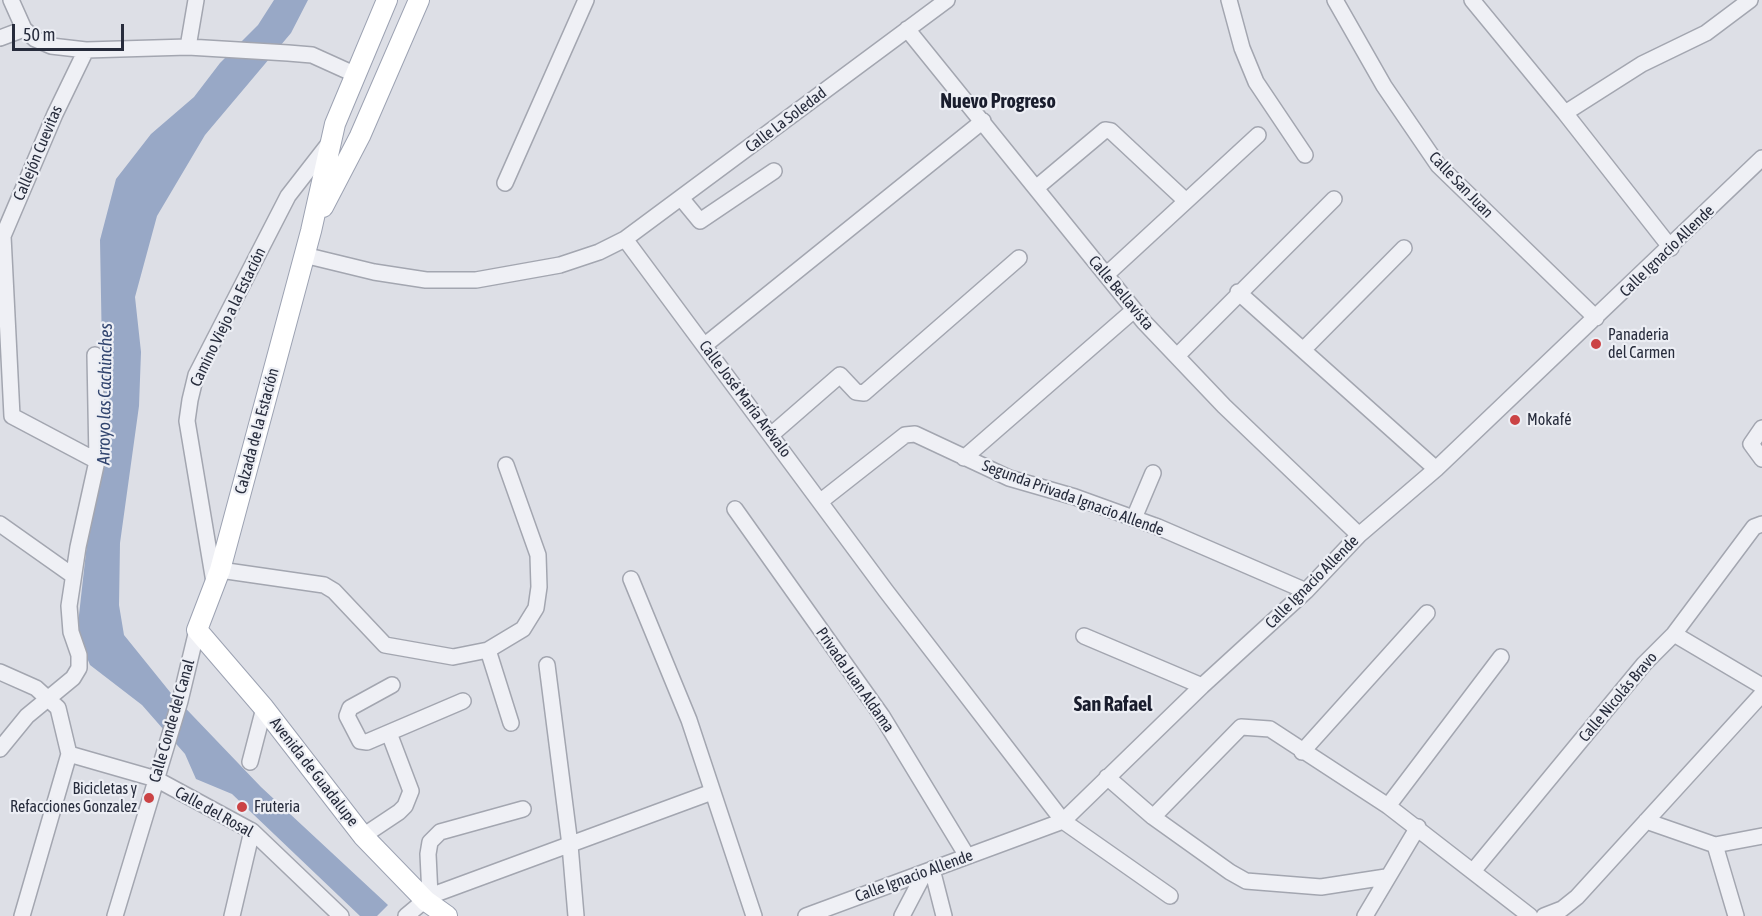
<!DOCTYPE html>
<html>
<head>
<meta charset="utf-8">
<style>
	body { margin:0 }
	#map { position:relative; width:1762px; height:916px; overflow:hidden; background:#dddfe6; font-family:"Asap Condensed",sans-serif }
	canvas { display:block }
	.scale { position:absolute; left:12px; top:24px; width:112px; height:27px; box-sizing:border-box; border:3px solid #272c3c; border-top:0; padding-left:8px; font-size:18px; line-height:21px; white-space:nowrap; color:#272c3c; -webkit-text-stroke:4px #eceef4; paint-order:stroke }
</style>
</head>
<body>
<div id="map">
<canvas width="1762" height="916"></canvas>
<div class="scale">50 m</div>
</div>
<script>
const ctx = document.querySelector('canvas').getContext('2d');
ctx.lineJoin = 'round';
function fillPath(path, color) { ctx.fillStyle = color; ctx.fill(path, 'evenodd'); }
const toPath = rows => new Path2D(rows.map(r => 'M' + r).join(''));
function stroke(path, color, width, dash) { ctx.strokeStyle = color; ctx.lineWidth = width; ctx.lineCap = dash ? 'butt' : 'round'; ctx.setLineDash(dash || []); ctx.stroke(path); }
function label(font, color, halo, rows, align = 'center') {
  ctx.font = font + ' "Asap Condensed",sans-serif'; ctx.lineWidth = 4.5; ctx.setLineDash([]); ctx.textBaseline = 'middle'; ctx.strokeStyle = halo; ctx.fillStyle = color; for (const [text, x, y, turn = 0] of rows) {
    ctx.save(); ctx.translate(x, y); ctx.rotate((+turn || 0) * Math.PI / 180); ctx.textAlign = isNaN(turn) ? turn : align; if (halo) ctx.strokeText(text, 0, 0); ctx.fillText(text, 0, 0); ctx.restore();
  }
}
fillPath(toPath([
	[274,0,308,0,291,33,205,135,157,216,135,297,141,352,139,406,120,543,119,605,124,635,170,692,261,787,388,905,377,916,360,916,232,794,196,779,185,754,142,705,90,665,77,633,87,543,104,463,100,240,116,179,151,134,194,97,220,63,258,25]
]), '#98a8c6');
const minor = toPath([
	[11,0,24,29,35,39,51,46,86,50,188,47,288,53,312,55,354,74],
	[1229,0,1242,48,1256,82,1305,155],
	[1335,0,1384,86,1438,165,1596,318],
	[1472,0,1565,113,1671,248],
	[907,29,1144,322,1224,406,1359,535],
	[0,38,24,29],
	[188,47,196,0],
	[86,50,55,114,3,236,12,416,97,461],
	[1565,113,1642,64,1706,33,1750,0],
	[505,183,586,0],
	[1036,188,1105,130,1111,131,1186,201],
	[681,198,700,221,774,171],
	[625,239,886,591,1063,821,1170,896],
	[304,255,374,272,426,280,476,280,560,265,599,252,625,239,947,0],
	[1106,275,1258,135],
	[1238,292,1436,469],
	[705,345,983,121],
	[1303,350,1404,248],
	[1177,356,1334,199],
	[1762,428,1751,444,1762,459],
	[771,435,840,375,856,392,864,393,1019,258],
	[964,458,1134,310],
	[821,501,905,435,915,434,1009,478,1075,497,1158,527,1306,591],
	[735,509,882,716,967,856],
	[1134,518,1153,473],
	[0,524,72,575],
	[220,570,324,585,334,591,385,645,453,657,488,650,523,629,536,608,539,587,538,555,506,465],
	[631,579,689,720,754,916],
	[214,582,187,421,190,400,196,375,288,196,330,142],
	[1674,634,1762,686],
	[1084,636,1202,686],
	[488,650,511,723],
	[547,665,570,845,576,916],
	[0,672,36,688,58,708,69,754,22,916],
	[392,685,350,708,347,716,360,741,367,742,463,701],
	[0,749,27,716,73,678,79,668,79,655,71,632,69,606,78,547,97,461,95,355],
	[1302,752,1427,613],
	[69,754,156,779,252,831,341,916],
	[250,762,264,708],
	[1107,777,1153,817,1230,872,1246,881,1321,887,1386,877],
	[1388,806,1501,657],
	[1153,817,1241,727,1270,729,1388,806,1530,916],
	[1646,821,1715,845,1762,836],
	[363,836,399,812,405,806,411,791,389,733],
	[1715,845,1736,916],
	[932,869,944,916],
	[1474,870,1644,664,1674,634,1754,527,1762,524],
	[430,896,428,854,430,842,440,832,523,809],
	[115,916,180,701,197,630],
	[232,916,252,831],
	[406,916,430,896,712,792],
	[806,916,1063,821,1202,686,1306,591,1359,535,1436,469,1762,158],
	[902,916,925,872],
	[1365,916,1418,827],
	[1544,916,1562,909,1577,897,1762,694]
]);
const major = toPath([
	[387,0,335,124,311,231,220,570,197,630,264,708,363,836,426,901,447,916],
	[323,207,360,136,419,0]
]);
stroke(minor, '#a3a6b0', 18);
stroke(major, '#9ca2b2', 22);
stroke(minor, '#eff0f5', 15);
stroke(major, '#fff', 20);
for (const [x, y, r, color] of [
	[1596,344,6,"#cb4345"],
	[1515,420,6,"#cb4345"],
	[149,798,6,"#cb4345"],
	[242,807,6,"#cb4345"]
]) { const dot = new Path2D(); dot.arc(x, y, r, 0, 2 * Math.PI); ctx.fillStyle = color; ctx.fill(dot); stroke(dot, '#eceef4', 2); }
label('16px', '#272c3c', '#eceef4', [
	["Calle La Soledad",786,120,-37],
	["Callejón Cuevitas",38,153,-67],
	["Calle San Juan",1461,185,46],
	["Calle Ignacio Allende",1667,251,-44],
	["Calle Bellavista",1121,293,50],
	["Camino Viejo a la Estación",228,317,-64],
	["Calle José María Arévalo",745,399,53],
	["Calzada de la Estación",257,431,-75],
	["Segunda Privada Ignacio Allende",1073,498,20],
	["Calle Ignacio Allende",1312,582,-45],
	["Privada Juan Aldama",855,680,55],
	["Calle Nicolás Bravo",1618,697,-50],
	["Calle Conde del Canal",172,721,-74],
	["Avenida de Guadalupe",314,772,52],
	["Calle del Rosal",214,812,29],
	["Calle Ignacio Allende",914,876,-20]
]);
label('16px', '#272c3c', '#eceef4', [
	["Panaderia",1608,335],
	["del Carmen",1608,353],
	["Mokafé",1527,420],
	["Bicicletas y",137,789,"right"],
	["Refacciones Gonzalez",137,807,"right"],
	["Fruteria",254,807]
], 'left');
label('italic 18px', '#32456f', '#eceef4', [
	["Arroyo las Cachinches",105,394,-89]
]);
label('bold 20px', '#191d2d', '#eceef4', [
	["Nuevo Progreso",998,102],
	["San Rafael",1113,705]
]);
</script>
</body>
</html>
